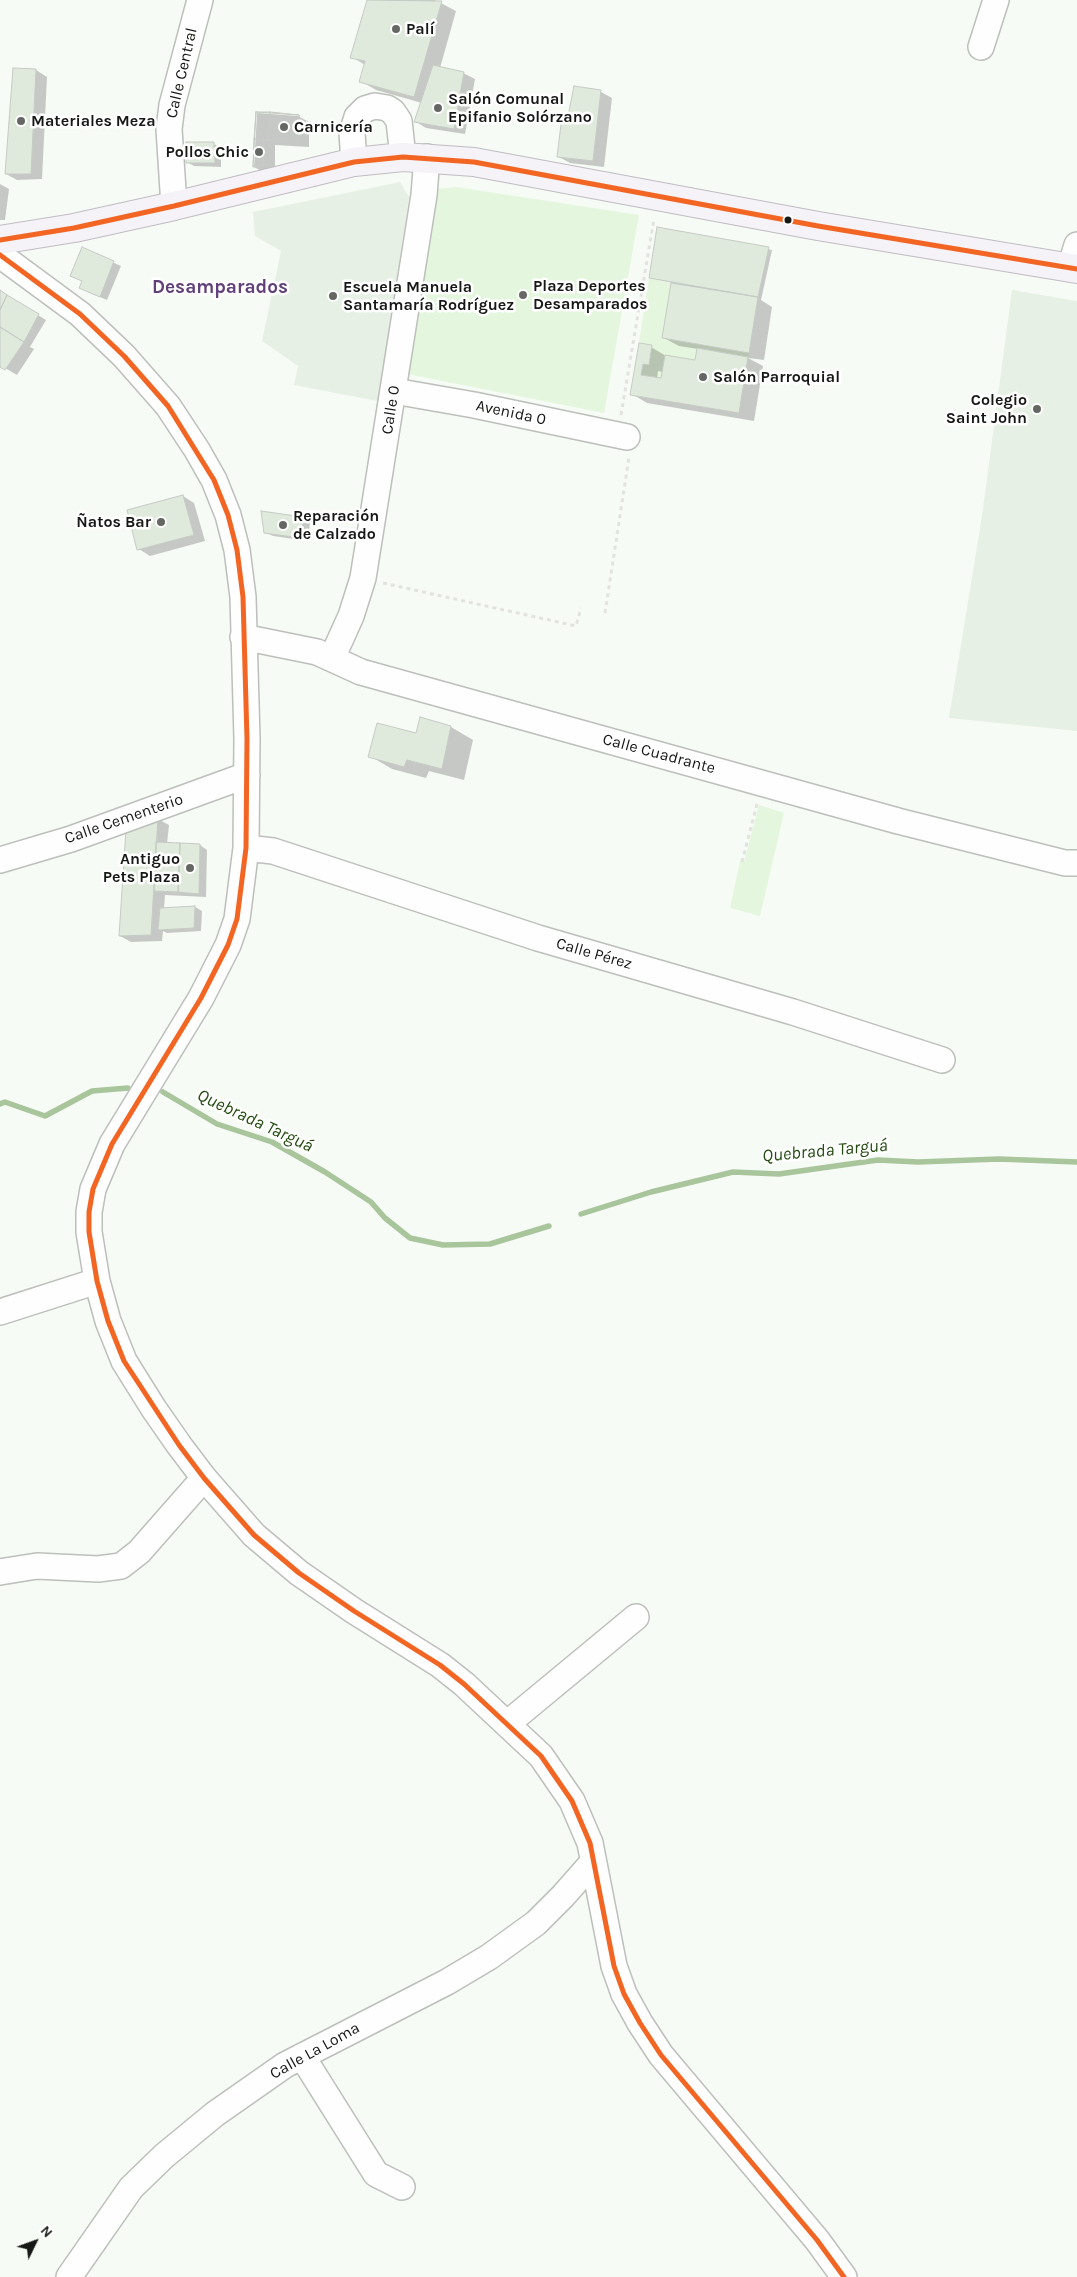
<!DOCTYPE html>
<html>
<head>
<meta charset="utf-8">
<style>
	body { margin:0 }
	#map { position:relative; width:1077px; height:2277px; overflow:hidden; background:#f7fbf5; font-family:Karla,sans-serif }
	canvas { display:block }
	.north { position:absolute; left:10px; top:2217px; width:50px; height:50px; -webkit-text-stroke:4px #fff; paint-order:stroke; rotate:48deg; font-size:14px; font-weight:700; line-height:20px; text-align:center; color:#161815 }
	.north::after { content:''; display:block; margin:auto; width:18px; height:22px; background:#161815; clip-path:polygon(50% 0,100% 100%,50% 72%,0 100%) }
</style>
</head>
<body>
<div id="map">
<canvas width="1077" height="2277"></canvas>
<div class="north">N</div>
</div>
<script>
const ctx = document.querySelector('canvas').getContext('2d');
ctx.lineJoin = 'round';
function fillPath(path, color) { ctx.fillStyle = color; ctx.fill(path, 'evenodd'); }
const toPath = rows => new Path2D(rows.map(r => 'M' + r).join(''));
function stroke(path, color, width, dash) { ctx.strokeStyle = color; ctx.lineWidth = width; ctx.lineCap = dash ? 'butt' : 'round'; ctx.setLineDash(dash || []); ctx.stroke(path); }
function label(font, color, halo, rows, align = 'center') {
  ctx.font = font + ' Karla,sans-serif'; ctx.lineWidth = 5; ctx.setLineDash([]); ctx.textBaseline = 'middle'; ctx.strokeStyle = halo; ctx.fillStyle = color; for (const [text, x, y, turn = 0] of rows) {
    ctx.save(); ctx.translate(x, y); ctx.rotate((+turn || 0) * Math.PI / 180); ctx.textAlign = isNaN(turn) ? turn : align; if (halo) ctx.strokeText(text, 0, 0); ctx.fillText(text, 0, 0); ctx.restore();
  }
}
fillPath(toPath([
	[400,182,409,197,378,401,294,385,298,366,262,341,281,251,255,236,253,212],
	[1012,290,1077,301,1077,731,949,718,982,516]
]), '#e7f0e4');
fillPath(toPath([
	[456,187,639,215,604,413,407,374,438,189],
	[649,278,671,283,663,338,749,353,748,357,697,348,695,360,665,355,661,378,641,375,643,364,651,345,639,343],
	[759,805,784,813,760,916,730,908,740,861,744,862]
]), '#e5f6de');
fillPath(toPath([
	[368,0,435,0,456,11,440,68,463,73,475,79,465,134,426,128,415,121,422,103,376,90,361,81,365,65,352,57],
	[36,70,47,77,42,179,17,180,6,174],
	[601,92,612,98,604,167,570,163,559,157,569,118],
	[257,113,298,116,309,122,309,147,275,145,275,171,265,173,254,167],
	[187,144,214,144,221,148,221,167,194,166,187,162],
	[0,184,9,189,5,220,0,220],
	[658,229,772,250,761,300,772,307,764,360,748,358,763,366,754,421,647,403,632,394,640,345,651,347,666,356,696,361,698,349,679,346,664,338,673,283,650,277],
	[658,371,663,372,662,380,657,379],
	[83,249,121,266,107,300,88,292,83,282,72,276],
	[0,292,46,320,30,347,34,349,17,375,0,365],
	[183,496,194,503,205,541,150,556,139,549],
	[303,518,310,523,308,541,273,536,265,532],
	[421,719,451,727,473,740,464,780,429,771,426,778,392,769,370,756,417,734],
	[158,819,169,825,167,844,200,845,207,850,206,897,165,895,164,909,195,907,202,911,201,931,167,933,163,931,162,941,131,942,120,936]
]), '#0003');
stroke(toPath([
	[163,1092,217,1124,272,1142,325,1172,371,1202,385,1218,410,1238,443,1245,490,1244,549,1226],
	[0,1104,5,1102,45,1116,92,1091,128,1088],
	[581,1214,651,1192,733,1172,779,1174,878,1160,918,1162,999,1159,1077,1162]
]), '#a8c59c', 5.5);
const building = toPath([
	[367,0,442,1,414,97,359,82,365,61,350,58,367,0],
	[433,65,464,72,454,129,414,122,433,65],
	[13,68,36,69,31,174,5,174,13,68],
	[574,86,601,90,593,161,557,157,562,116,568,116,574,86],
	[256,112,299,115,298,141,264,140,264,165,253,167,256,112],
	[256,112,270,112,268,140,254,139,256,112],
	[270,112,299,115,298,141,268,140,270,112],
	[254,139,264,140,264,165,253,167,254,139],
	[186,142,214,142,215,163,186,163,186,142],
	[657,227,769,247,758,297,649,278,657,227],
	[82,247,114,261,100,297,79,288,82,281,70,276,82,247],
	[671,283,758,297,749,353,662,338,671,283],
	[0,290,7,295,0,310,0,290],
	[7,295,39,314,24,342,0,327,0,310,7,295],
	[0,327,24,342,5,370,0,367,0,327],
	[639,343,652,345,649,365,643,364,641,375,661,378,665,355,695,360,697,348,748,357,739,413,630,395,639,343],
	[183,495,194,535,137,550,127,510,183,495],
	[261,511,303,517,301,538,264,533,261,511],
	[420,717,451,726,442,769,407,760,404,767,368,757,377,723,416,733,420,717],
	[158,817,151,935,119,936,126,830,158,817],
	[156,842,180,843,178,892,154,891,156,842],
	[180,843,200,844,199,894,178,892,180,843],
	[195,906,194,928,158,930,160,908,195,906]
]);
fillPath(building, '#e0eadc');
stroke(building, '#c6cac5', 1);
const minor = toPath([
	[981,47,996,0],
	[354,162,352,133,357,117,365,109,375,106,387,108,393,112,399,121,403,157],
	[174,206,169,129,172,105,200,0],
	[0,255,80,314,124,356,168,406,197,450,214,480,228,515,237,550,243,597,247,739,246,848,237,919,228,945,201,998,112,1144,93,1189,89,1212,89,1232,97,1281,108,1321,124,1361,154,1409,179,1445,204,1478,254,1535,299,1573,354,1611,440,1665,464,1684,541,1756,572,1801,590,1843,614,1966,624,1994,640,2023,661,2055,817,2240,844,2277],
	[1070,268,1077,245],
	[394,391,474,405,627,437],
	[243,637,317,652,361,672,898,821,1065,863,1077,863],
	[332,658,351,616,363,578,424,195,427,157],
	[246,848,273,851,538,938,793,1012,942,1060],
	[0,860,71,839,247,775],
	[0,1312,97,1281],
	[0,1572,37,1566,98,1569,121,1566,139,1552,204,1478],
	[508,1723,636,1617],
	[302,2056,376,2174,402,2187],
	[69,2277,131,2188,164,2156,215,2114,285,2065,447,1982,489,1957,536,1923,563,1896,593,1862]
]);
const major = toPath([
	[0,240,74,228,174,206,354,162,403,157,474,162,818,226,1077,269]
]);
stroke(minor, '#bcbfbb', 28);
stroke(major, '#c0bcc3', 30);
stroke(toPath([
	[621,415,654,219],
	[383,583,576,626,581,608],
	[605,613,629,457],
	[742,862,757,804]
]), '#e2e3e1', 3, [4, 4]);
stroke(minor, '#fefefe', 25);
stroke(major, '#f5f2f8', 28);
stroke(toPath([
	[0,240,74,228,174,206,354,162,403,157,474,162,818,226,1077,269],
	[0,255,80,314,124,356,168,406,214,480,228,515,237,550,243,597,247,739,246,848,237,919,228,945,201,998,112,1144,93,1189,89,1212,89,1232,97,1281,108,1321,124,1361,179,1445,204,1478,254,1535,299,1573,354,1611,440,1665,464,1684,541,1756,572,1801,590,1843,614,1966,624,1994,640,2023,661,2055,817,2240,844,2277]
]), '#f26522', 5);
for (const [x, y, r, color] of [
	[396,29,5,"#656763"],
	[438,108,5,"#656763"],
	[21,121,5,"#656763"],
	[284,127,5,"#656763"],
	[259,152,5,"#656763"],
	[788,220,4.5,"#161815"],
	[523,295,5,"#656763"],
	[333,296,5,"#656763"],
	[703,377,5,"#656763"],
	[1037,409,5,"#656763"],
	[161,522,5,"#656763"],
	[283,525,5,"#656763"],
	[190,868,5,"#656763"]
]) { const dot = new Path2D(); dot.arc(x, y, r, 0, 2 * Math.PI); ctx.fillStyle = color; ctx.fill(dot); stroke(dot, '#fff', 2); }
label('bold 16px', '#161815', '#fff', [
	["Palí",406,29],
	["Salón Comunal",448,99],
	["Epifanio Solórzano",448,117],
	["Materiales Meza",31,121],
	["Carnicería",294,127],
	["Pollos Chic",249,152,"right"],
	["Plaza Deportes",533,286],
	["Desamparados",533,304],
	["Escuela Manuela",343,287],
	["Santamaría Rodríguez",343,305],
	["Salón Parroquial",713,377],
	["Colegio",1027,400,"right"],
	["Saint John",1027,418,"right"],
	["Reparación",293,516],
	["de Calzado",293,534],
	["Ñatos Bar",151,522,"right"],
	["Antiguo",180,859,"right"],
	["Pets Plaza",180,877,"right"]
], 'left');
label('16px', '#161815', '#fff', [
	["Calle Central",182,73,-77],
	["Calle 0",391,410,-81],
	["Avenida 0",511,413,12],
	["Calle Cuadrante",659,754,15],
	["Calle Cementerio",124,819,-19],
	["Calle Pérez",594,954,16],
	["Calle La Loma",315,2051,-29]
]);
label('italic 18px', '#254c12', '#fff', [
	["Quebrada Targuá",255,1121,25],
	["Quebrada Targuá",825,1151,-5]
]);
label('bold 19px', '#62407a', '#fff', [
	["Desamparados",220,288]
]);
</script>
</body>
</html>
